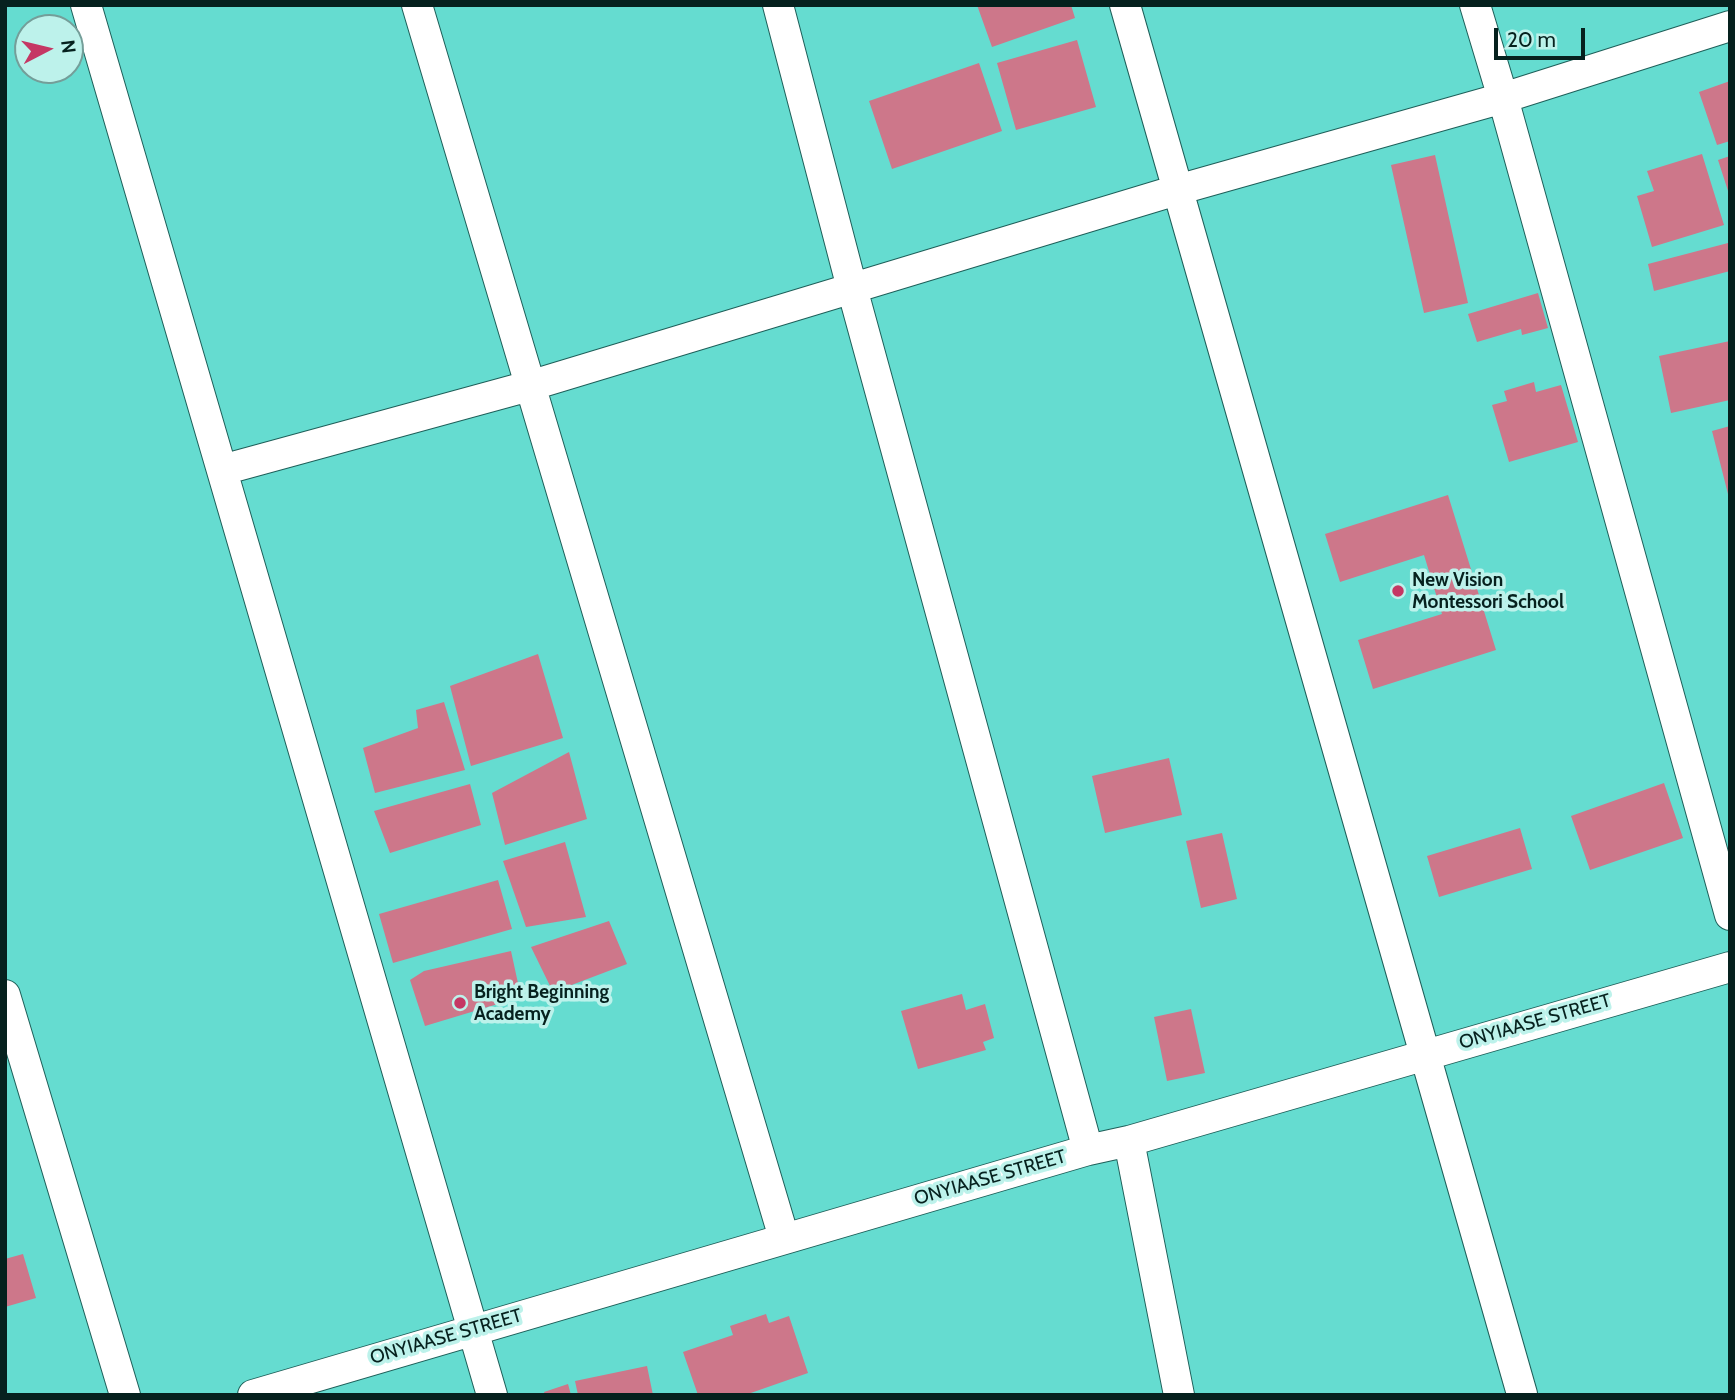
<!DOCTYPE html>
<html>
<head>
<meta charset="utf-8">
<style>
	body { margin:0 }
	#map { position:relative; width:1735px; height:1400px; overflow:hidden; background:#65dcd0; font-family:Cabin,sans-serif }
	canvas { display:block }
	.frame { position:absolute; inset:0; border:7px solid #06211e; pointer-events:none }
	.north { position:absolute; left:14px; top:14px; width:70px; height:70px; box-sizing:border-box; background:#bdf2eb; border:2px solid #749e99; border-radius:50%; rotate:83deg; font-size:19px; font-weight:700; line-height:28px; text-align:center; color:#06211e }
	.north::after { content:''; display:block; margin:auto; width:24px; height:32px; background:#c53764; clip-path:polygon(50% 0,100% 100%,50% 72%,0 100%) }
	.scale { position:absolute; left:1494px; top:28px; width:91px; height:32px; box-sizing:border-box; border:4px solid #06211e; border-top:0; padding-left:9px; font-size:21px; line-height:24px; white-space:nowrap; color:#06211e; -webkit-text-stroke:5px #bdf2eb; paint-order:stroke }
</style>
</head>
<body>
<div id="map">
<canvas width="1735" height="1400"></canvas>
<div class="frame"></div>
<div class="north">N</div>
<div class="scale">20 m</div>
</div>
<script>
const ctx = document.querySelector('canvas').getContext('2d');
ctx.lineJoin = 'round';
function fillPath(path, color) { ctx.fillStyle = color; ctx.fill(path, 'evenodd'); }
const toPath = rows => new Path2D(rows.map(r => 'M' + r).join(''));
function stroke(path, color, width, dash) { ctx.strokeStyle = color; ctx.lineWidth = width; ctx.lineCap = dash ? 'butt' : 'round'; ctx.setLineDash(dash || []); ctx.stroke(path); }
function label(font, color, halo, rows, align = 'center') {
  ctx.font = font + ' Cabin,sans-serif'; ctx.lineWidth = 7; ctx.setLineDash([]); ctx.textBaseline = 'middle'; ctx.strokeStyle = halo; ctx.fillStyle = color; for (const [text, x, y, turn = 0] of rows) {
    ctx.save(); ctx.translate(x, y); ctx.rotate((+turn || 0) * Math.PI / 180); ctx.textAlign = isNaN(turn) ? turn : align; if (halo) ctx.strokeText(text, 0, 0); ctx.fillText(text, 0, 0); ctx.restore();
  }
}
fillPath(toPath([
	[977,5,1071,5,1075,18,992,47],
	[1077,40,1096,107,1016,130,997,63],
	[979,63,1002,131,892,169,869,101],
	[1730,81,1730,141,1717,145,1699,92],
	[1702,154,1724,225,1652,247,1637,196,1654,191,1647,171],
	[1435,155,1468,303,1424,313,1391,165],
	[1730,156,1730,194,1729,194,1718,160],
	[1728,243,1730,271,1654,291,1648,264],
	[1538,293,1548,328,1522,335,1521,329,1477,342,1468,314],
	[1730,341,1730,400,1671,413,1659,356],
	[1534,382,1536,392,1561,385,1578,442,1509,462,1492,405,1507,401,1504,391],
	[1730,426,1730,498,1729,498,1712,431],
	[1448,495,1496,650,1373,689,1358,640,1442,614,1424,555,1340,582,1325,534],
	[538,654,563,738,471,766,450,686],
	[444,702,465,770,375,793,363,748,418,728,416,710],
	[569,752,587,819,505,845,492,793],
	[1169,758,1182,815,1105,833,1092,776],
	[1664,783,1683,838,1590,870,1571,816],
	[470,784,481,825,390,853,374,811],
	[1520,828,1532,869,1439,897,1427,856],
	[1222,833,1237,899,1201,908,1186,841],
	[565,842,586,917,526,927,503,861],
	[498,880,512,929,393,963,379,914],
	[609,921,627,964,553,992,531,947],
	[511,951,521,997,425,1026,410,980,424,971],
	[962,994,966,1010,985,1004,994,1038,983,1042,986,1050,918,1069,901,1011],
	[1191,1009,1205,1073,1167,1081,1154,1017],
	[23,1254,36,1298,5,1307,5,1259],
	[766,1314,769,1323,789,1316,808,1373,745,1395,698,1395,683,1352,733,1335,730,1326],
	[647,1366,653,1395,578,1395,575,1381],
	[568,1384,571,1395,545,1395,544,1392]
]), '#cd778a');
const street = toPath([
	[86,5,492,1395],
	[417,5,784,1238],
	[778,5,852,288,1088,1150],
	[1125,5,1522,1394],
	[1475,5,1503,98,1730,915],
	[222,470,529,386,1177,190,1503,98,1730,26],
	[5,995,125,1395],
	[1129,1141,1179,1395],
	[253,1395,1088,1150,1129,1141,1730,967]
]);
stroke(street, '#1e5f59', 32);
stroke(street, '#fff', 30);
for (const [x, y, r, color] of [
	[1398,591,7,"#c53764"],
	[460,1003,7,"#c53764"]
]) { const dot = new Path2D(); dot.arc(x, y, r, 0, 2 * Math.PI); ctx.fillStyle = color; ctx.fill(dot); stroke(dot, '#bdf2eb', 2.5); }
label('bold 19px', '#06211e', '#bdf2eb', [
	["New Vision",1412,580],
	["Montessori School",1412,602],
	["Bright Beginning",474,992],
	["Academy",474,1014]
], 'left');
label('19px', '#06211e', '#bdf2eb', [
	["ONYIAASE STREET",1535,1022,-16],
	["ONYIAASE STREET",990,1178,-16],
	["ONYIAASE STREET",446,1337,-16]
]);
</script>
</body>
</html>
